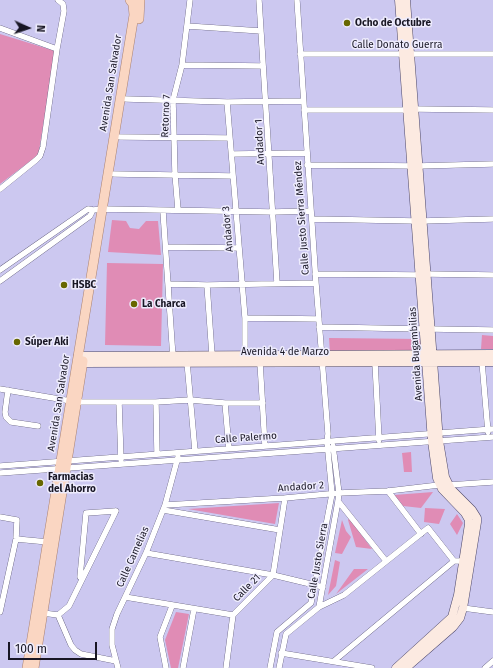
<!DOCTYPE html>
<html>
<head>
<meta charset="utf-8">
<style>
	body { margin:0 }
	#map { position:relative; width:493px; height:668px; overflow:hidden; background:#ccc8f0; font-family:"Fira Sans",sans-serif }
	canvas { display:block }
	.north { position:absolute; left:8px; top:8px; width:40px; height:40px; -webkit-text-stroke:3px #eeecfd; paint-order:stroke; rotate:93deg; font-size:11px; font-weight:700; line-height:16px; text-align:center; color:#181624 }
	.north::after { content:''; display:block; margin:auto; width:14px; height:18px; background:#181624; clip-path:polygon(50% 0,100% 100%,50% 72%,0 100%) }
	.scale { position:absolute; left:8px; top:642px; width:89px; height:18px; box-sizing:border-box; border:2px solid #181624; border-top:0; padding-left:5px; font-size:12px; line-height:14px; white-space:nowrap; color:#181624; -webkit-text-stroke:3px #eeecfd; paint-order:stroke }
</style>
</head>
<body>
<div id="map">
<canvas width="493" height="668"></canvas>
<div class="north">N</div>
<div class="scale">100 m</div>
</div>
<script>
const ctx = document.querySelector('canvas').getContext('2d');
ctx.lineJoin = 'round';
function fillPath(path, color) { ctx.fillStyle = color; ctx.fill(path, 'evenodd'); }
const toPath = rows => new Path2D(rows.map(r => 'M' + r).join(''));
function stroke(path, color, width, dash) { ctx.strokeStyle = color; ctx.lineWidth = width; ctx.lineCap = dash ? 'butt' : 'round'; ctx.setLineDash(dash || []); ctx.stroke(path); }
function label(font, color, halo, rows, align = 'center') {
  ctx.font = font + ' "Fira Sans",sans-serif'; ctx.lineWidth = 3; ctx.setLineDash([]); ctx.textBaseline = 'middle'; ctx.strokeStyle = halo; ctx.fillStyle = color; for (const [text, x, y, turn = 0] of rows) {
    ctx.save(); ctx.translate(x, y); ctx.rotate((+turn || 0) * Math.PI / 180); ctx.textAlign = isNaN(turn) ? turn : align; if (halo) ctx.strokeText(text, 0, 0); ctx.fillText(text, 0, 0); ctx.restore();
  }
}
fillPath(toPath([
	[0,34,55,51,39,151,37,156,0,184],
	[112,220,126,221,130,228,139,229,146,221,158,221,161,255,108,252],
	[107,263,163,264,161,346,105,345],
	[482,335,493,336,493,349,481,349],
	[329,338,421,339,422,353,330,353],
	[411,452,412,472,404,472,402,453],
	[433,492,421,508,403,506,394,495],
	[279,503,275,524,188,509],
	[425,508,445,509,439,524,424,522],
	[457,514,463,523,457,535,450,524],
	[349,518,372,549,356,547,348,520],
	[342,520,346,531,351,537,342,554,335,553],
	[335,560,340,562,336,586,328,595],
	[354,569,368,569,336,594],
	[176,612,189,614,178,668,171,668,165,640]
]), '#e08cb5');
const street = toPath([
	[259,0,277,283],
	[187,26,261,31],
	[0,28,57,49],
	[300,54,493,54],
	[182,65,263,66],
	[126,99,227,102,303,101],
	[227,102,245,318,245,355],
	[414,109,493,110],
	[304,110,407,110],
	[120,137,230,138],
	[232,154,307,153],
	[307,165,418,166,493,164],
	[114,174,233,176],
	[0,189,36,160,40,156,43,147,57,49,64,11,63,4,58,0],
	[178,210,175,174,173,100,182,65,190,0],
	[163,211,173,358],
	[312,219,416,221],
	[422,221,493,219],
	[166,247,239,248],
	[0,270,88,209,93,210,102,209,273,212,311,211],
	[315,274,420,275],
	[426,274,493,275],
	[0,281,90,216,93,210],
	[168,284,207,285,316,283],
	[207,285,212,355],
	[245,318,319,319],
	[319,327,424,329],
	[430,329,493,330],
	[187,362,195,451],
	[260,362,265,446],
	[375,362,379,440],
	[482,362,488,432],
	[0,389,71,401],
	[8,390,5,412,6,417,11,422,38,426],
	[77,402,156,402,190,400,225,403,263,403],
	[119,402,121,460],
	[156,402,157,454],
	[225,403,229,449],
	[0,466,493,429],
	[0,473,493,437],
	[449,485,493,482],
	[388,491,421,534],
	[338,501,386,561],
	[165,505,285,498,339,493,388,491,439,485],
	[163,510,280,530],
	[0,517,17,520,16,539,0,612],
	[16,539,48,542],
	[146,553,273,575,323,587],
	[80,577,86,513,116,511],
	[125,597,233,615],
	[319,607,344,595,428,528,454,561],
	[463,608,493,612],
	[43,613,58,615,69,606,116,511],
	[58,615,71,645,75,650,81,654,116,661],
	[281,653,372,668],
	[334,661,454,561,464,561],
	[118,668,112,645,112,629,117,614,146,553,165,505,178,457],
	[166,668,160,637,172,606],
	[183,668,194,609],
	[226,668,233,615,273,575,285,498],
	[270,668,277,632,311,603,332,494,327,441,328,434,316,283,297,0],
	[279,668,286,634,319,607,338,501,339,493,333,446],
	[485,668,493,661]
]);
const secondary = toPath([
	[406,0,439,441,445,477,451,489,472,510,477,518,477,522,463,608,460,618,453,627,406,668],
	[78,356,493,354],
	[78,363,493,362],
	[396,668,452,617,458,595,469,524,469,520,465,513,442,489,437,478,432,441,399,0]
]);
const primary = toPath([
	[139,19,140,0],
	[27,668,134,15,133,4,130,0],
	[34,668,83,361]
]);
stroke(street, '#4b4668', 6);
stroke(secondary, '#4b4668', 9);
stroke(primary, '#a88171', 10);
stroke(street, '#fff', 5.5);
stroke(secondary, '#fceae1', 8);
stroke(primary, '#fad6c2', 9);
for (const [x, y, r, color] of [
	[347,23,4,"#676700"],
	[64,285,4,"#676700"],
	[134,304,4,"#676700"],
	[17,342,4,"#676700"],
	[40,483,4,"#676700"]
]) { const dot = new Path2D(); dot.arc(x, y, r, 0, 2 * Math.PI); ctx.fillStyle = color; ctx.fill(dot); stroke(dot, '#eeecfd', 1.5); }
label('bold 10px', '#181624', '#eeecfd', [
	["Ocho de Octubre",355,23],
	["HSBC",72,285],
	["La Charca",142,304],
	["Súper Aki",25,342],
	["Farmacias",48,477],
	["del Ahorro",48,489]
], 'left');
label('10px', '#181624', '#eeecfd', [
	["Calle Donato Guerra",397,45],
	["Avenida San Salvador",111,83,-81],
	["Retorno 7",166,116,-88],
	["Andador 1",260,142,-93],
	["Calle Justo Sierra Méndez",302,218,-94],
	["Andador 3",228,229,-95],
	["Avenida 4 de Marzo",285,352],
	["Avenida Bugambilias",416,354,-94],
	["Avenida San Salvador",59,403,-81],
	["Calle Palermo",246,438,-4],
	["Andador 2",301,487,-4],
	["Calle Camelias",133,557,-66],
	["Calle Justo Sierra",318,561,-80],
	["Calle 21",247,588,-45]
]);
</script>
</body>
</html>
